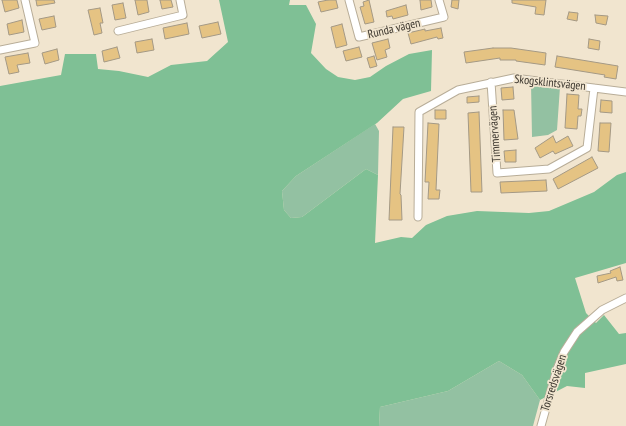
<!DOCTYPE html>
<html>
<head>
<meta charset="utf-8">
<style>
	body { margin:0 }
	canvas { display:block; background:#f1e5cf }
</style>
</head>
<body>
<canvas width="626" height="426"></canvas>
<script>
const ctx = document.querySelector('canvas').getContext('2d');
ctx.lineJoin = 'round';
function fillPath(path, color) { ctx.fillStyle = color; ctx.fill(path, 'evenodd'); }
const toPath = rows => new Path2D(rows.map(r => 'M' + r).join(''));
function stroke(path, color, width, dash) { ctx.strokeStyle = color; ctx.lineWidth = width; ctx.lineCap = dash ? 'butt' : 'round'; ctx.setLineDash(dash || []); ctx.stroke(path); }
function label(font, color, halo, rows, align = 'center') {
  ctx.font = font + ' "PT Sans Narrow",sans-serif'; ctx.lineWidth = 3.5; ctx.setLineDash([]); ctx.textBaseline = 'middle'; ctx.strokeStyle = halo; ctx.fillStyle = color; for (const [text, x, y, turn = 0] of rows) {
    ctx.save(); ctx.translate(x, y); ctx.rotate((+turn || 0) * Math.PI / 180); ctx.textAlign = isNaN(turn) ? turn : align; if (halo) ctx.strokeText(text, 0, 0); ctx.fillText(text, 0, 0); ctx.restore();
  }
}
fillPath(toPath([
	[531,83,560,87,557,130,548,135,532,137],
	[375,124,379,131,378,175,366,169,302,217,291,218,284,210,282,191,296,176],
	[499,361,522,375,540,400,533,426,379,426,380,407,448,391]
]), '#93c1a2');
fillPath(toPath([
	[219,0,290,0,289,5,306,5,316,24,311,53,326,69,338,77,355,80,370,77,386,66,409,54,432,50,431,91,403,99,377,123,296,176,282,191,284,210,291,218,302,217,366,169,378,175,375,243,401,237,412,238,426,225,447,216,477,211,529,213,549,211,594,192,617,175,626,172,626,263,575,278,586,313,596,323,604,315,619,334,626,333,626,364,585,373,585,388,567,386,540,400,522,375,499,361,448,391,380,407,379,426,0,426,0,86,61,75,65,54,96,54,98,69,119,71,148,77,171,65,207,61,228,42]
]), '#7fc095');
const building = toPath([
	[2,0,17,0,19,8,5,12,2,0],
	[36,0,54,0,55,3,37,6,36,0],
	[135,0,147,0,149,12,138,15,135,0],
	[160,0,171,0,173,7,162,9,160,0],
	[328,0,336,0,338,8,321,12,318,2,328,0],
	[369,0,374,22,365,24,360,7,364,6,363,2,369,0],
	[420,0,431,0,432,7,421,10,420,0],
	[452,0,459,0,458,9,451,7,452,0],
	[512,0,546,0,544,15,535,14,536,7,512,3,512,0],
	[123,3,126,18,115,20,112,5,123,3],
	[406,5,408,15,393,19,392,16,387,17,386,11,406,5],
	[100,8,103,23,100,23,102,33,94,35,88,10,100,8],
	[569,12,578,13,577,21,567,19,569,12],
	[595,15,608,16,606,25,596,23,595,15],
	[54,16,56,27,42,30,39,19,54,16],
	[22,20,24,32,9,35,7,24,22,20],
	[218,22,221,34,202,38,199,26,218,22],
	[187,23,189,34,165,39,163,28,187,23],
	[342,24,347,45,336,48,331,27,342,24],
	[441,28,443,38,438,39,437,37,411,44,408,33,425,29,425,31,441,28],
	[152,39,154,50,137,53,135,42,152,39],
	[388,39,390,48,385,50,387,57,377,60,372,43,388,39],
	[589,39,600,41,599,50,588,48,589,39],
	[117,47,120,58,104,62,102,51,117,47],
	[359,47,362,57,346,61,343,51,359,47],
	[493,48,511,48,546,53,545,65,516,61,516,60,500,60,500,58,466,63,464,52,493,48],
	[57,49,59,60,45,64,42,53,57,49],
	[28,53,30,63,17,65,19,72,9,74,5,57,28,53],
	[374,56,377,66,370,68,367,58,374,56],
	[557,56,618,66,616,79,604,77,605,75,555,67,557,56],
	[513,87,514,99,502,100,501,88,513,87],
	[567,94,579,95,578,109,582,109,581,116,578,116,577,129,565,128,567,94],
	[479,96,479,102,467,103,467,97,479,96],
	[601,100,612,101,612,113,600,112,601,100],
	[435,110,446,110,446,119,435,119,435,110],
	[503,110,514,110,518,139,504,140,503,110],
	[479,112,482,192,471,192,468,113,479,112],
	[428,123,439,124,436,190,440,190,439,199,428,199,429,182,425,182,428,123],
	[600,123,611,123,609,152,598,151,600,123],
	[393,127,404,127,400,194,401,195,402,220,389,220,393,127],
	[553,136,556,143,568,136,573,146,555,154,553,151,540,158,535,148,553,136],
	[516,150,516,162,505,162,504,151,516,150],
	[592,157,598,168,558,189,553,179,592,157],
	[546,180,547,191,501,193,500,182,546,180],
	[620,267,623,280,617,281,616,277,598,283,597,276,611,273,610,271,620,267]
]);
fillPath(building, '#e5c383');
stroke(building, '#a49985', 1);
const minor = toPath([
	[349,0,359,37,444,17,439,0],
	[118,31,183,15,180,0],
	[0,50,35,43,25,0],
	[491,82,497,173,549,169,587,148,594,88],
	[418,217,419,112,458,90,514,78,626,92],
	[541,426,557,369,564,352,577,332,602,310,626,298]
]);
stroke(minor, '#b8ad98', 9);
stroke(minor, '#fff', 7);
label('12px', '#3b362e', '#f1e5cf', [
	["Runda vägen",394,29,-13],
	["Skogsklintsvägen",550,83,6],
	["Timmervägen",495,134,-94],
	["Torsredsvägen",554,383,-72]
]);
</script>
</body>
</html>
